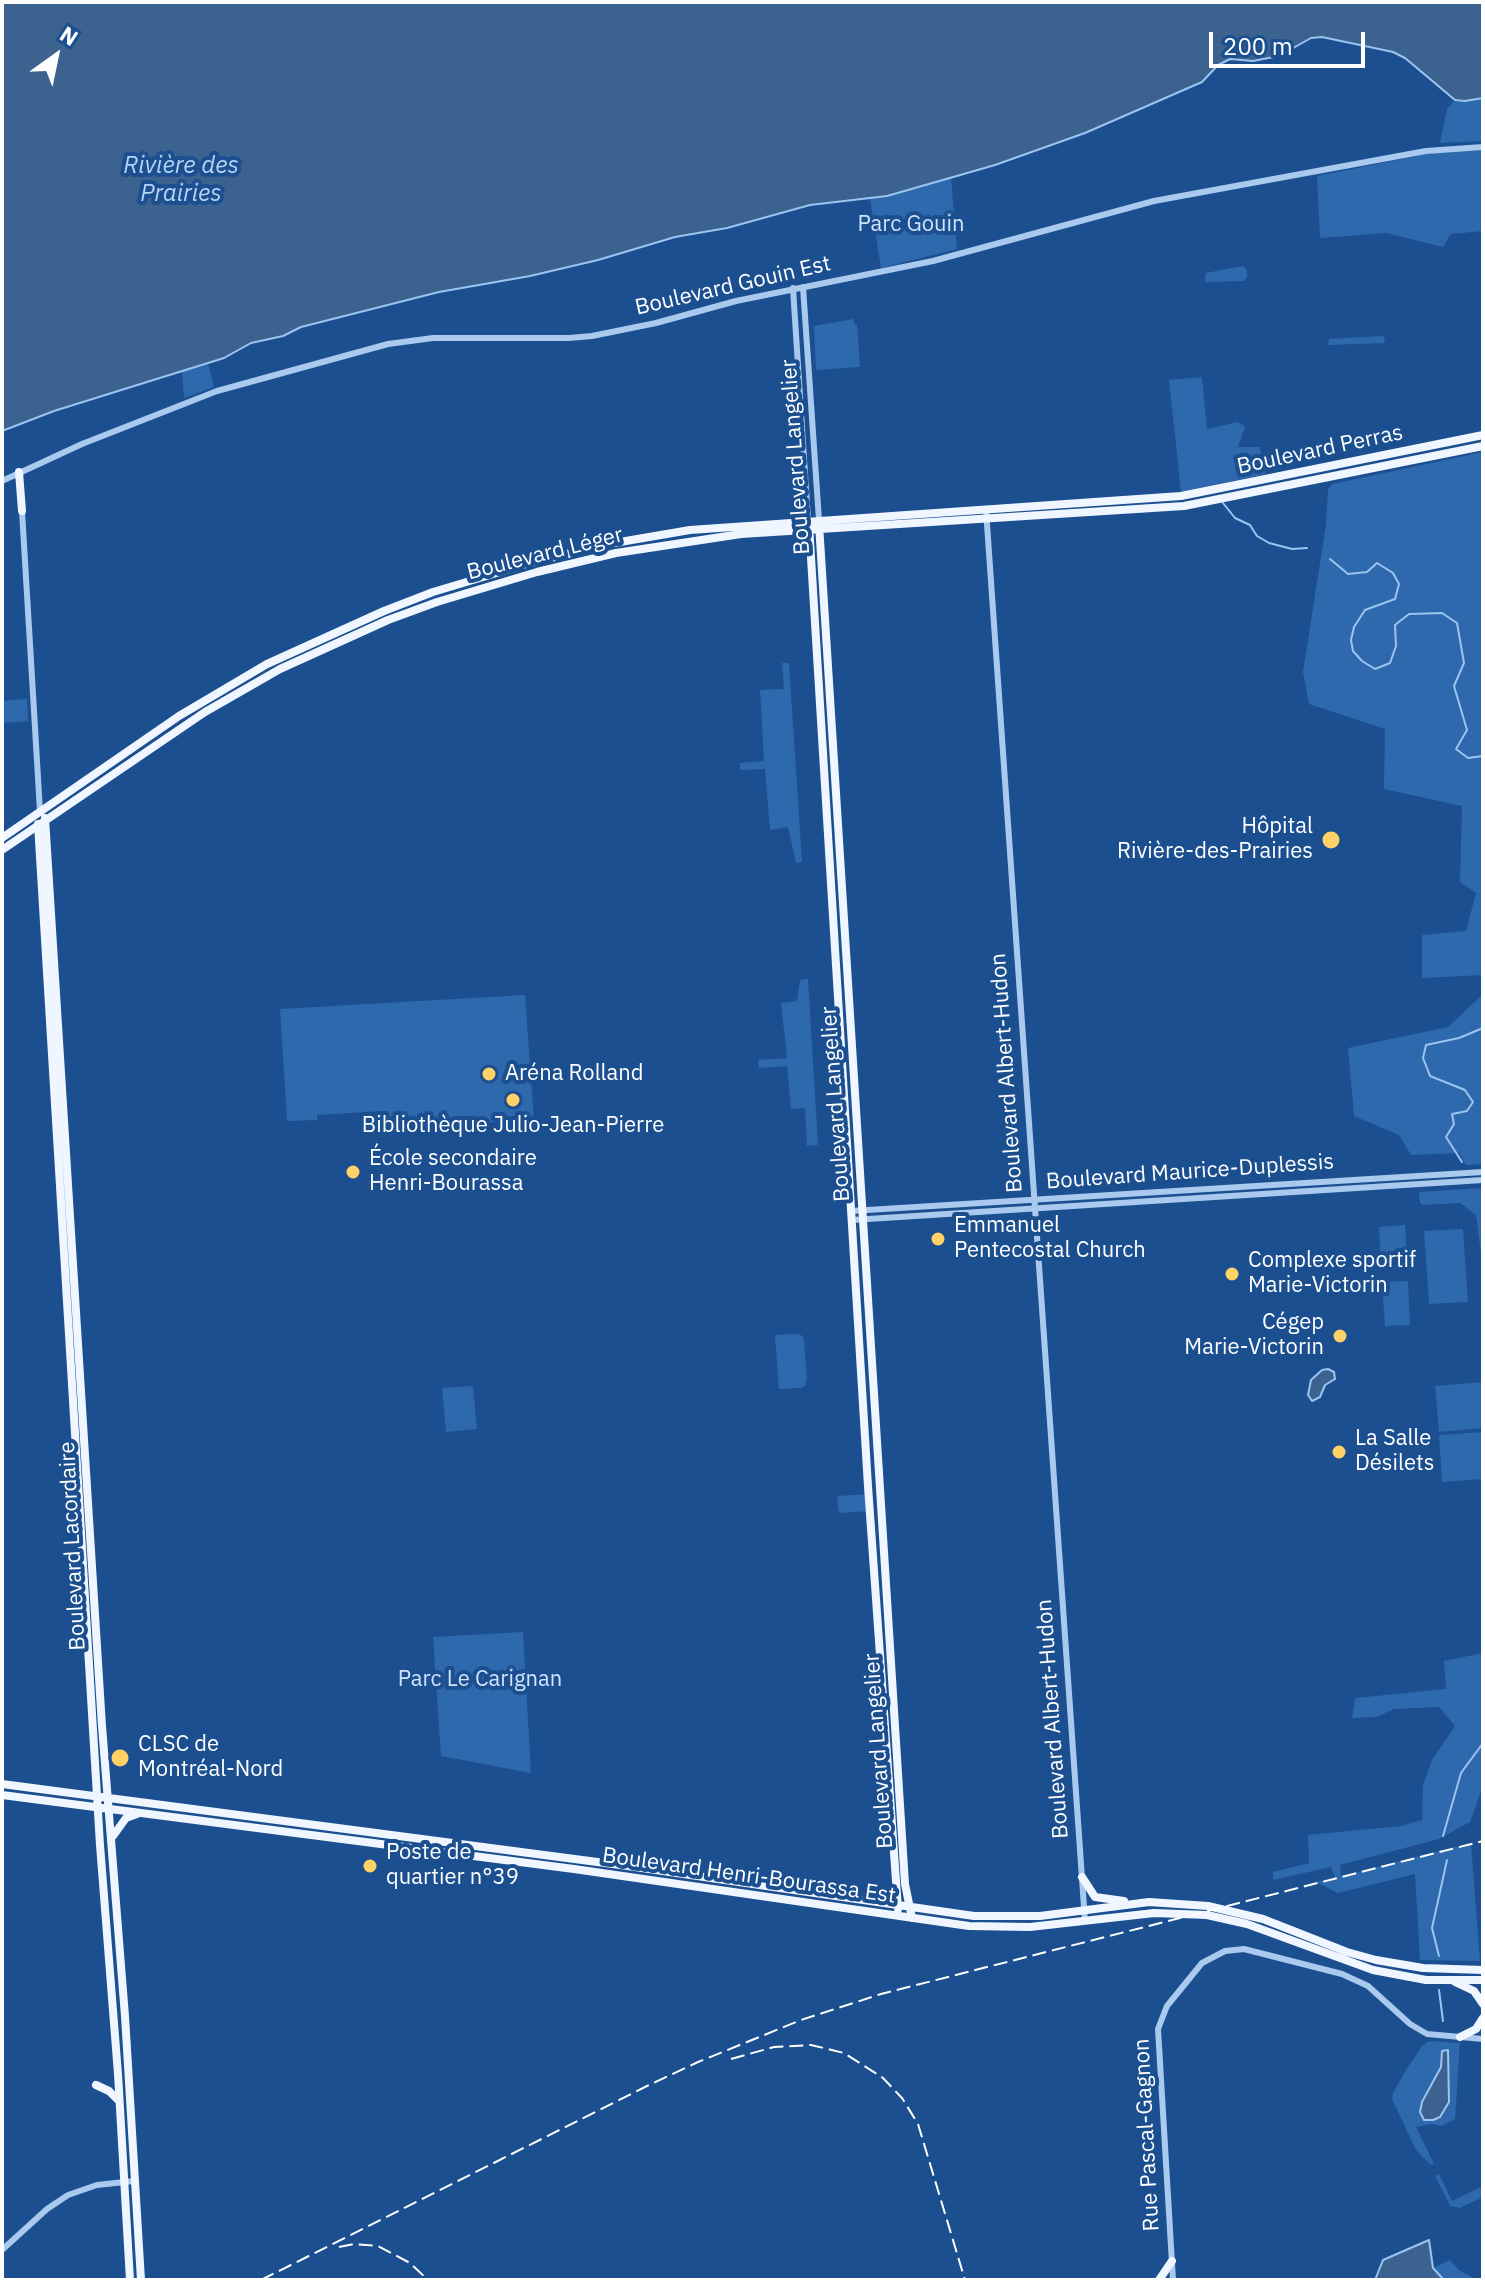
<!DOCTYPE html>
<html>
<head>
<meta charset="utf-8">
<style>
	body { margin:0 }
	#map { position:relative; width:1485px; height:2282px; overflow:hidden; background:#1b4f8f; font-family:"IBM Plex Sans",sans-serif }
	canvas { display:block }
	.frame { position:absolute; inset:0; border:4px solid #fff; pointer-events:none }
	.north { position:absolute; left:16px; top:16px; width:80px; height:80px; -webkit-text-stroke:6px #1b4f8f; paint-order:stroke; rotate:33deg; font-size:22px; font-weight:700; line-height:32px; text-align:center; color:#fff }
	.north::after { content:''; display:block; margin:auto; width:28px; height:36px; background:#fff; clip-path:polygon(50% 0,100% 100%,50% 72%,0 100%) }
	.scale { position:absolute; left:1209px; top:32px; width:156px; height:36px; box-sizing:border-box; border:4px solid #fff; border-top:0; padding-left:10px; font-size:24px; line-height:28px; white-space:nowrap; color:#fff; -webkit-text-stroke:6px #1b4f8f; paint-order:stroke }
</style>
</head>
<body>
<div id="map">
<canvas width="1485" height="2282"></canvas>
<div class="frame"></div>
<div class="north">N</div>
<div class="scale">200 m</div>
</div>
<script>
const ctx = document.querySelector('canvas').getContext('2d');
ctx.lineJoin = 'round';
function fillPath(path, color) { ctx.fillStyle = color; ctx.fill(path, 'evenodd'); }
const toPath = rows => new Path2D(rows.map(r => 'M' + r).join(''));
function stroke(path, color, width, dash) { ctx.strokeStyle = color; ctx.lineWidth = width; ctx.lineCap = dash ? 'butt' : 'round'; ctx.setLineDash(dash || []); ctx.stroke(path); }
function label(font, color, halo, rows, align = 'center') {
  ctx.font = font + ' "IBM Plex Sans",sans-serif'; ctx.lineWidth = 8; ctx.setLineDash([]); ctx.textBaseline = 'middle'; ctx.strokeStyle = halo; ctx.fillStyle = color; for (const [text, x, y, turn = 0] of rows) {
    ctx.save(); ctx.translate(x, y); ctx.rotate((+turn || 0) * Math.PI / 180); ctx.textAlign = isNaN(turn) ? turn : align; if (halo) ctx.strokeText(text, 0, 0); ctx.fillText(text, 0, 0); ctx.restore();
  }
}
fillPath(toPath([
	[1483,98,1483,141,1440,143,1447,109,1455,100,1465,101],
	[1483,150,1483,231,1451,234,1443,247,1386,233,1320,238,1317,176,1433,153],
	[951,177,957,249,881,268,870,198,887,196],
	[1243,266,1247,270,1247,277,1244,281,1205,282,1206,273],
	[854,319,854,324,857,325,860,367,816,370,814,326],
	[1383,336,1385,339,1384,343,1328,345,1329,339],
	[208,363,214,387,184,398,182,371],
	[1202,377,1207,429,1238,422,1245,427,1238,447,1260,447,1265,474,1181,492,1169,380],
	[1483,452,1483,975,1422,978,1422,935,1466,931,1476,893,1460,882,1462,806,1384,789,1385,729,1309,704,1303,672,1326,525,1328,489,1332,484],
	[782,663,789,663,802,862,796,863,788,827,770,830,765,769,740,770,740,763,764,761,760,690,784,689],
	[27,699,28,721,3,723,2,739,2,701],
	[808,979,818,1145,807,1146,805,1108,791,1109,787,1066,759,1068,758,1060,787,1058,781,1003,797,1001,800,980],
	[1483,987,1483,1164,1466,1165,1459,1153,1411,1155,1399,1135,1354,1116,1348,1048,1448,1027,1480,997],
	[525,995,534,1120,385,1129,383,1111,317,1115,317,1120,287,1121,280,1009],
	[1482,1184,1483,1184,1483,1270,1476,1215,1460,1203,1423,1205,1420,1203,1419,1192,1482,1188],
	[1405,1225,1408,1267,1381,1269,1379,1227],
	[1463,1229,1468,1302,1429,1304,1424,1231],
	[1408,1281,1410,1325,1385,1326,1382,1282],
	[797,1334,803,1336,804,1342,807,1380,805,1386,800,1388,779,1389,775,1335],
	[1483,1382,1483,1428,1439,1432,1435,1386],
	[473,1386,477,1429,446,1432,442,1388],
	[1483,1432,1483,1479,1442,1482,1439,1435],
	[869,1494,871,1511,839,1513,837,1496],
	[523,1632,531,1773,441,1756,433,1637],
	[1483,1653,1483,1786,1470,1822,1439,1839,1340,1865,1341,1876,1471,1843,1480,1961,1420,1960,1415,1874,1338,1893,1316,1882,1335,1877,1331,1867,1273,1880,1273,1872,1309,1863,1308,1835,1401,1826,1422,1820,1423,1785,1432,1760,1455,1726,1439,1707,1394,1709,1377,1717,1352,1718,1355,1698,1446,1689,1444,1661],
	[1429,2041,1460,2043,1455,2119,1441,2126,1431,2124,1416,2127,1434,2164,1431,2165,1416,2150,1392,2099,1393,2093,1406,2070,1422,2046],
	[1439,2174,1452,2201,1483,2186,1483,2197,1460,2208,1450,2206,1435,2176],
	[1450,2260,1459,2270,1477,2280,1444,2280,1433,2268]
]), '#2e69ad');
const water = toPath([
	[2,2,1483,2,1483,98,1465,101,1455,100,1405,58,1393,52,1322,37,1311,38,1279,56,1253,61,1230,59,1218,65,1202,82,1085,133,995,165,887,196,810,205,727,228,675,237,598,260,530,276,439,292,301,327,283,336,251,343,224,358,54,411,2,431,2,2],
	[1328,1369,1334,1372,1335,1379,1325,1385,1320,1397,1312,1401,1308,1395,1311,1380,1322,1370,1328,1369],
	[1448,2050,1449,2102,1440,2117,1433,2120,1424,2120,1420,2112,1422,2102,1441,2067,1442,2051,1448,2050],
	[1429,2240,1433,2268,1444,2280,1375,2280,1383,2260,1429,2240]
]);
fillPath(water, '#3c6290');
stroke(water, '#9cc4f0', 2);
stroke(toPath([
	[1223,503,1235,518,1250,525,1257,536,1269,543,1292,549,1307,548],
	[1330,559,1348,574,1367,572,1377,563,1393,573,1399,584,1395,599,1365,610,1354,627,1351,640,1353,651,1362,661,1375,669,1390,663,1396,646,1395,625,1409,614,1442,613,1457,623,1464,663,1454,686,1467,730,1456,749,1468,758,1483,756],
	[1462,1162,1446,1137,1454,1124,1452,1114,1467,1111,1473,1102,1465,1090,1430,1076,1423,1058,1426,1045,1459,1038,1483,1028],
	[1443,1836,1461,1773,1483,1743],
	[1439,1956,1432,1928,1447,1860],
	[1439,1990,1443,2021]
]), '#9cc4f0', 2);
stroke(toPath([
	[803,287,819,520],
	[793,288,808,520],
	[2,481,82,444,217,391,388,344,433,338,569,338,592,336,656,323,736,301,933,261,1154,201,1426,151,1483,147],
	[986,510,1085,1921],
	[22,511,40,811],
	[851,1211,1483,1172],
	[852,1220,1483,1180],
	[2,2250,47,2209,68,2195,97,2185,134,2181],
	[1173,2280,1158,2029,1167,2006,1202,1963,1225,1951,1244,1949,1342,1974,1368,1986,1410,2024,1427,2034,1483,2039]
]), '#a9c9ee', 6);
stroke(toPath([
	[19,472,22,511],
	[819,524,905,1884,912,1918],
	[809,525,868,1486,898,1909],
	[45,818,102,1726,125,2016,141,2280],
	[38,824,100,1845,118,2074,130,2280],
	[2,838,179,716,267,664,384,611,433,592,533,562,614,543,690,530,1181,496,1483,435],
	[2,850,205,712,280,669,388,620,437,602,537,572,616,553,741,534,1184,506,1483,446],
	[2,1784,628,1866,974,1916,1040,1916,1149,1902,1208,1906,1263,1919,1347,1952,1376,1960,1423,1968,1483,1970],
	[2,1795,574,1869,969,1926,1030,1927,1154,1913,1207,1915,1247,1924,1373,1970,1426,1980,1483,1980],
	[113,1836,126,1818,137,1814],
	[1082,1877,1095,1897,1124,1901],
	[1455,1982,1474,1991,1483,2004],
	[1460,2037,1476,2029,1483,2018],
	[96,2085,109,2091,118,2100],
	[1159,2280,1172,2261]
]), '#f0f6ff', 8);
stroke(toPath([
	[731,2059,774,2047,811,2045,844,2053,883,2078,902,2098,918,2124,965,2280],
	[339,2247,354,2244,378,2246,410,2263,428,2280],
	[261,2280,647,2086,698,2062,801,2020,881,1994,1483,1841]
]), '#fff', 2, [14, 6]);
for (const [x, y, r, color] of [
	[1331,840,10,"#ffd166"],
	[489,1074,8,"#ffd166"],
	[513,1100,8,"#ffd166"],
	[353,1172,8,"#ffd166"],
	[938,1239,8,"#ffd166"],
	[1232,1274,8,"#ffd166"],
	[1340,1336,8,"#ffd166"],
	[1339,1452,8,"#ffd166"],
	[120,1758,10,"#ffd166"],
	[370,1866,8,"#ffd166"]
]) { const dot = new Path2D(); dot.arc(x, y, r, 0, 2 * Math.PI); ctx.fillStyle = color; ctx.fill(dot); stroke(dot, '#1b4f8f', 3); }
label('22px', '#cfe3fa', '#1b4f8f', [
	["Parc Gouin",911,225],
	["Parc Le Carignan",480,1680]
]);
label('22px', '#fff', '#1b4f8f', [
	["Boulevard Gouin Est",733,286,-13],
	["Boulevard Perras",1320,450,-12],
	["Boulevard Langelier",796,457,-94],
	["Boulevard Léger",545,554,-14],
	["Boulevard Albert-Hudon",1007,1073,-94],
	["Boulevard Langelier",836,1104,-94],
	["Boulevard Maurice-Duplessis",1190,1172,-4],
	["Boulevard Lacordaire",73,1546,-93],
	["Boulevard Albert-Hudon",1053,1719,-94],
	["Boulevard Langelier",879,1751,-94],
	["Boulevard Henri-Bourassa Est",749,1876,8],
	["Rue Pascal-Gagnon",1147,2135,-93]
]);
label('22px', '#fff', '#1b4f8f', [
	["Hôpital",1313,827,"right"],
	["Rivière-des-Prairies",1313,852,"right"],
	["Aréna Rolland",505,1074],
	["Bibliothèque Julio-Jean-Pierre",513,1126,"center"],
	["École secondaire",369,1159],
	["Henri-Bourassa",369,1184],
	["Emmanuel",954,1226],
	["Pentecostal Church",954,1251],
	["Complexe sportif",1248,1261],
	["Marie-Victorin",1248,1286],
	["Cégep",1324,1323,"right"],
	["Marie-Victorin",1324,1348,"right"],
	["La Salle",1355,1439],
	["Désilets",1355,1464],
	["CLSC de",138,1745],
	["Montréal-Nord",138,1770],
	["Poste de",386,1853],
	["quartier n°39",386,1878]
], 'left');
label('italic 24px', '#b5d3f5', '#1b4f8f', [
	["Rivière des",181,166],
	["Prairies",181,194]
]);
</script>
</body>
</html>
